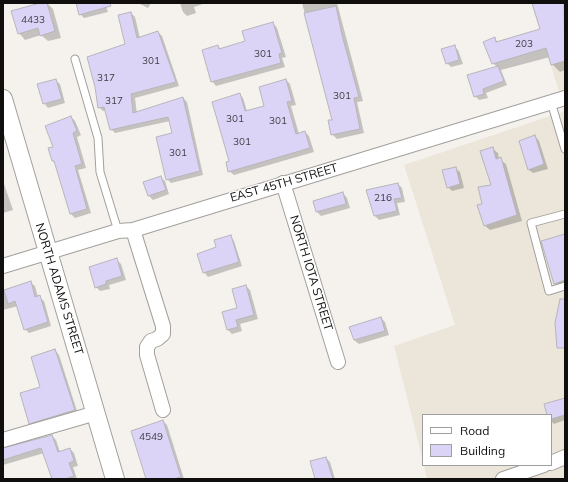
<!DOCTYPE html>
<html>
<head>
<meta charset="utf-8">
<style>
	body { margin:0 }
	#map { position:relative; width:568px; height:482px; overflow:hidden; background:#f5f2ee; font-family:Mulish,sans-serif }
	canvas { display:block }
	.frame { position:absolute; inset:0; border:4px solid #100f0e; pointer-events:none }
	.legend { position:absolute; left:422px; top:414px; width:130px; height:52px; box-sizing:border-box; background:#fff; border:1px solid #9f9f9f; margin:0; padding:5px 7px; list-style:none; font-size:12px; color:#100f0e }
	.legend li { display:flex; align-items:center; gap:8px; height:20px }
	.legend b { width:20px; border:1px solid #9f9f9f }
</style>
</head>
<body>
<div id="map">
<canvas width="568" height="482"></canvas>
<div class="frame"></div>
<ul class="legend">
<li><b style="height:5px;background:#fff"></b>Road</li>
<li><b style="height:11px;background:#dcd4f6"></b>Building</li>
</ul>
</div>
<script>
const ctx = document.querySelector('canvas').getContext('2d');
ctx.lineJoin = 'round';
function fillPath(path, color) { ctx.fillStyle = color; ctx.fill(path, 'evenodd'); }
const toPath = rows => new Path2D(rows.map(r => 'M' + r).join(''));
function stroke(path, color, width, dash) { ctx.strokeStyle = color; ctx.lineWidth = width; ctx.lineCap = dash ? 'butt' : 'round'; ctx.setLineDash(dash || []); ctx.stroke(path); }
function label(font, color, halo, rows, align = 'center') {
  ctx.font = font + ' Mulish,sans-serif'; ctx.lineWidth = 3; ctx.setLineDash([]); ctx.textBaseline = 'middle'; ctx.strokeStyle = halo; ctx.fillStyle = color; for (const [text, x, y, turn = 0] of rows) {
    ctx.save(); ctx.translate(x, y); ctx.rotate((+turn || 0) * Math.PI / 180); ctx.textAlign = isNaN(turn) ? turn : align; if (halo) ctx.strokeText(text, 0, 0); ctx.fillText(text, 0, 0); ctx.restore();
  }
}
fillPath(toPath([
	[531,3,565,3,565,109,558,88],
	[565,111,565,479,427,479,424,465,551,465,551,415,423,415,423,461,394,346,455,325,404,165]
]), '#ece5da');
fillPath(toPath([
	[44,3,47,3,53,9,61,38,48,41,41,35,25,40,19,33],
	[77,3,105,3,108,12,84,18,80,14],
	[138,3,151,3,148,8],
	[180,3,206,3,194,7,196,13,187,16,183,12],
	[302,3,337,3,363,101,357,102,364,133,337,139,332,134,333,120],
	[533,3,565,3,565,70,560,72,552,64,550,57,501,70,507,85,486,93,488,98,479,100,475,96,497,67,493,63,494,38,498,42,542,30],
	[131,13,135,17,140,38,158,32,162,36,179,86,135,98,137,114,183,98,187,102,203,175,171,183,167,179,173,133,170,121,115,133,111,129,106,111,103,111,99,107,126,44],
	[273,23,277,28,286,57,282,58,285,67,216,86,212,81,218,46,221,49,246,42],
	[454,46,458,50,463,64,451,67,447,63],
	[55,80,60,84,65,103,48,108,44,103],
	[286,80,290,84,296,105,291,106,299,134,305,132,309,136,314,152,234,175,229,171,239,94,243,98,247,111,265,106],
	[71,117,75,121,81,135,77,137,86,168,78,170,91,213,75,218,71,214,56,165,53,161,54,147],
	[535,136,539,141,548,169,533,173,528,169],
	[492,148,498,153,499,159,506,164,522,221,490,230,484,225,483,205,492,185],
	[455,168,460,172,464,188,452,191,448,187],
	[160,177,165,181,169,194,153,200,149,196,144,183],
	[3,181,13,210,3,213],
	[398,184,402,188,405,202,397,203,400,215,379,220,375,216],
	[343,193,347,198,350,208,321,216,317,212],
	[565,235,565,288,561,290,555,283],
	[230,236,234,241,242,266,208,277,204,272,217,248],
	[117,260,121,264,126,280,109,285,110,289,100,291,96,287],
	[30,282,35,286,38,297,44,301,51,326,29,333,25,329,18,306,3,310,3,293],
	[246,286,250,290,258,319,240,324,242,331,232,334,228,330],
	[381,318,385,322,389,335,359,344,354,340],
	[55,350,59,355,78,414,34,427,30,423],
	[565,399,565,420,554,424,551,421,551,415,548,415],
	[163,421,167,425,184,479,147,479],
	[52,436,56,440,60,452,70,449,74,453,78,466,73,467,77,479,52,479,44,453,3,465,3,449],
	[326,458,330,462,335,479,316,479]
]), '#0003');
const building = toPath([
	[40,3,47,3,55,31,40,36,38,28,18,34,11,11,40,3],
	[76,3,110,3,111,6,79,15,76,3],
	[532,3,564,3,565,61,551,65,546,48,492,64,483,42,495,37,496,42,540,29,532,3],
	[336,6,342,35,359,97,354,98,360,129,331,135,328,120,332,120,304,13,336,6],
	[131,12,137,38,158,31,176,82,131,94,133,113,183,97,200,171,166,180,156,137,172,133,168,117,110,130,104,107,98,108,95,87,87,57,125,44,118,15,131,12],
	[273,22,282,53,279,54,281,63,211,82,202,50,218,45,219,49,245,41,242,31,273,22],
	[455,45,459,60,446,64,441,49,455,45],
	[498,66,504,81,483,89,484,94,474,97,467,75,498,66],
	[56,79,62,99,43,104,37,84,56,79],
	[286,79,292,101,287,102,296,134,305,131,310,148,228,172,226,162,229,161,212,102,240,93,245,111,264,106,259,87,286,79],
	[71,116,77,131,73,133,82,164,75,166,87,209,70,214,54,161,52,161,48,148,53,147,45,126,71,116],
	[535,135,544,164,528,170,519,141,535,135],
	[493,147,496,159,501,157,517,215,484,226,477,205,482,204,478,187,491,185,480,151,493,147],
	[456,167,460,184,447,188,442,170,456,167],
	[161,176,166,190,148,196,143,182,161,176],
	[398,183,402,198,394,199,397,211,374,216,366,190,398,183],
	[343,192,346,204,316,212,313,201,343,192],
	[565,234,565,280,554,284,541,241,565,234],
	[231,235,239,262,203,273,197,254,216,247,214,240,231,235],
	[117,258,122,276,106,281,106,284,95,288,89,267,117,258],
	[31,281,35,297,40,295,48,322,24,330,15,301,8,304,4,290,31,281],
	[246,285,254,315,236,320,238,327,227,330,222,312,237,308,232,289,246,285],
	[560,299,565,299,565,348,557,348,555,323,560,299],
	[381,317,385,331,354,340,349,327,381,317],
	[55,349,75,410,29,424,20,393,40,387,31,357,55,349],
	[565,398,565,415,551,419,551,415,547,415,544,404,565,398],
	[163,420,181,477,173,479,146,479,131,431,163,420],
	[52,435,58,452,70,448,74,461,69,463,74,476,65,479,52,479,41,448,3,460,3,448,52,435],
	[326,457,333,479,315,479,310,461,326,457]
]);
fillPath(building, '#dcd4f6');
stroke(building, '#b6b5ba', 1);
const service = toPath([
	[75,59,98,138,100,172,118,231],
	[551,102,565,149],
	[565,214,531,223,549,291,565,286]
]);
const minor = toPath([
	[283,183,338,362],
	[133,230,163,326,163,334,157,339,151,341,147,347,147,355,163,410],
	[3,266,118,231,133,230,565,98],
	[3,440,96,413],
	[551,463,565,457],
	[503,479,544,465]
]);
const tertiary = toPath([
	[3,99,115,479]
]);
stroke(service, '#a2a09c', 9);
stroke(minor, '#a2a09c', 16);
stroke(tertiary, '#a2a09c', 20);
stroke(service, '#fff', 7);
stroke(minor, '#fff', 14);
stroke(tertiary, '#fff', 18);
label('10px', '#434048', null, [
	["4433",33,20],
	["203",524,44],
	["301",263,54],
	["301",151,61],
	["317",106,78],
	["301",342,96],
	["317",114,101],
	["301",235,119],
	["301",278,121],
	["301",242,142],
	["301",178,153],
	["216",383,198],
	["4549",151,437]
]);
label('12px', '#100f0e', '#fff', [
	["EAST 45TH STREET",284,183,-16],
	["NORTH IOTA STREET",311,273,73],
	["NORTH ADAMS STREET",59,289,73]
]);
</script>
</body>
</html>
